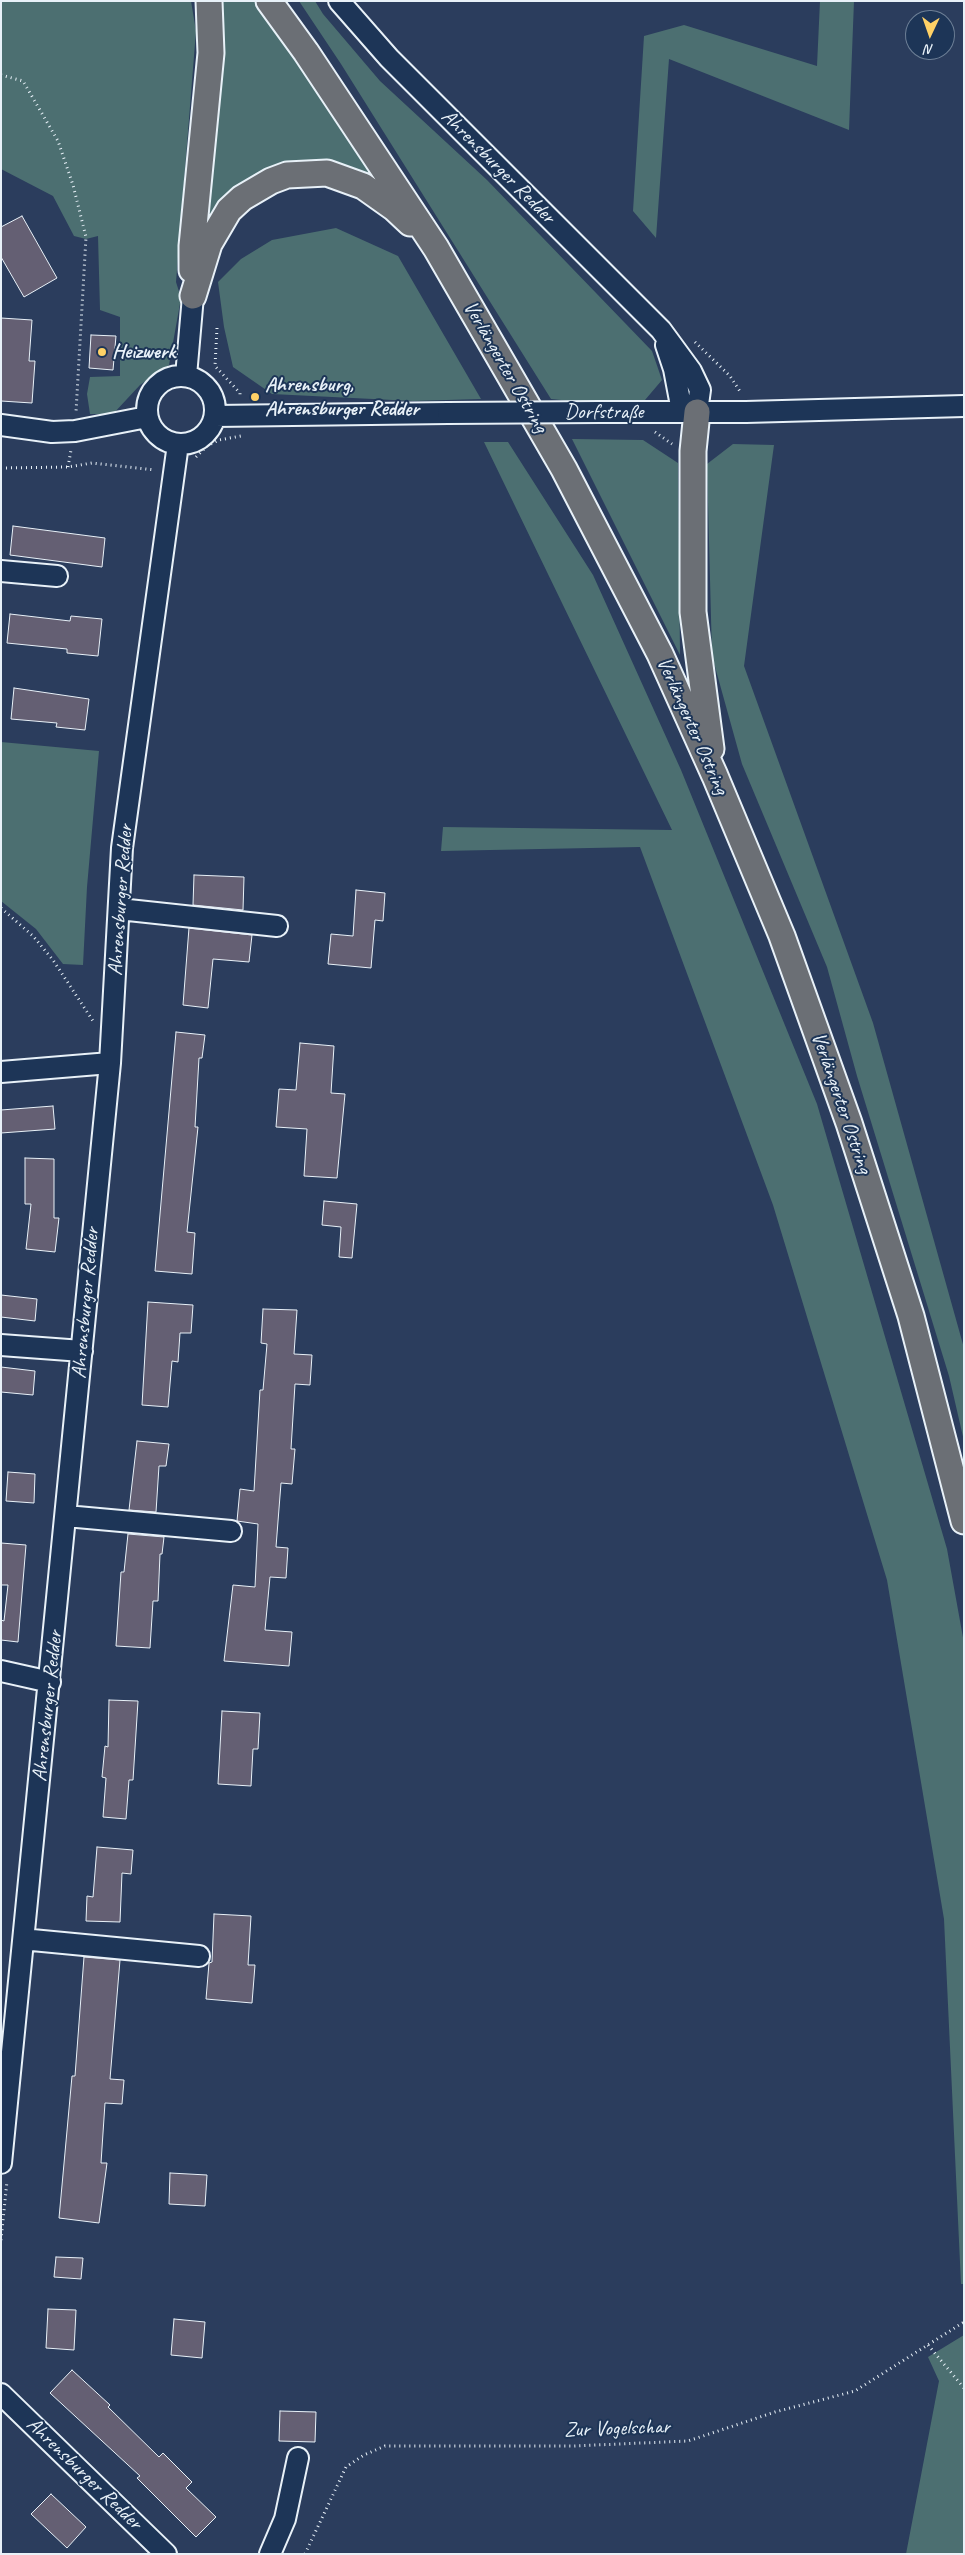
<!DOCTYPE html>
<html>
<head>
<meta charset="utf-8">
<style>
	body { margin:0 }
	#map { position:relative; width:965px; height:2555px; overflow:hidden; background:#2b3d5d; font-family:Caveat,sans-serif }
	canvas { display:block }
	.frame { position:absolute; inset:0; border:2px solid #e8f1f8; pointer-events:none }
	.north { position:absolute; left:905px; top:10px; width:50px; height:50px; box-sizing:border-box; background:#1d3557; border:1px solid #6e8097; border-radius:50%; rotate:183deg; font-size:14px; font-weight:700; line-height:20px; text-align:center; color:#e8f1f8 }
	.north::after { content:''; display:block; margin:auto; width:18px; height:22px; background:#ffd166; clip-path:polygon(50% 0,100% 100%,50% 72%,0 100%) }
</style>
</head>
<body>
<div id="map">
<canvas width="965" height="2555"></canvas>
<div class="frame"></div>
<div class="north">N</div>
</div>
<script>
const ctx = document.querySelector('canvas').getContext('2d');
ctx.lineJoin = 'round';
function fillPath(path, color) { ctx.fillStyle = color; ctx.fill(path, 'evenodd'); }
const toPath = rows => new Path2D(rows.map(r => 'M' + r).join(''));
function stroke(path, color, width, dash) { ctx.strokeStyle = color; ctx.lineWidth = width; ctx.lineCap = dash ? 'butt' : 'round'; ctx.setLineDash(dash || []); ctx.stroke(path); }
function label(font, color, halo, rows, align = 'center') {
  ctx.font = font + ' Caveat,sans-serif'; ctx.lineWidth = 4; ctx.setLineDash([]); ctx.textBaseline = 'middle'; ctx.strokeStyle = halo; ctx.fillStyle = color; for (const [text, x, y, turn = 0] of rows) {
    ctx.save(); ctx.translate(x, y); ctx.rotate((+turn || 0) * Math.PI / 180); ctx.textAlign = isNaN(turn) ? turn : align; if (halo) ctx.strokeText(text, 0, 0); ctx.fillText(text, 0, 0); ctx.restore();
  }
}
fillPath(toPath([
	[1,1,191,1,196,31,176,282,181,298,169,365,140,385,113,414,90,414,87,394,90,377,120,376,120,317,100,310,98,236,86,239,74,236,53,196,1,169],
	[216,1,254,1,389,194,309,163,204,233],
	[299,1,315,1,323,14,380,81,487,180,652,351,662,380,645,400,590,403,551,399,341,64],
	[820,1,854,1,849,130,669,59,656,238,633,211,644,36,684,25,817,66],
	[336,228,398,256,481,399,413,401,272,394,233,367,224,327,218,282,241,259,272,240],
	[572,439,643,440,678,463,680,655],
	[484,442,508,442,593,575,681,770,817,1104,947,1549,964,1643,964,2284,961,2284,944,1919,887,1580,773,1205,640,847,441,851,443,827,672,830],
	[733,444,774,445,744,666,873,1023,964,1348,964,1441,949,1376,857,1076,827,967,742,764,712,656,707,464],
	[1,742,99,751,87,887,83,965,63,964,36,929,1,901],
	[964,2335,964,2554,906,2554,939,2381,928,2357]
]), '#4c6f71');
const building = toPath([
	[22,216,57,278,24,297,1,257,1,227,22,216],
	[1,318,32,320,29,361,35,361,32,403,1,401,1,318],
	[91,335,116,336,113,370,89,368,91,335],
	[13,526,105,538,102,567,10,555,13,526],
	[10,614,70,621,71,616,102,619,98,656,67,653,67,649,7,643,10,614],
	[14,688,89,699,85,730,56,727,57,723,11,719,14,688],
	[194,875,244,877,243,910,193,905,194,875],
	[356,890,385,893,383,921,375,920,371,968,328,964,331,934,353,936,356,890],
	[189,928,252,935,249,962,213,959,208,1008,183,1005,189,928],
	[176,1032,205,1035,202,1058,199,1058,195,1127,198,1127,187,1232,195,1233,192,1274,155,1271,176,1032],
	[300,1043,334,1046,331,1093,345,1094,337,1178,304,1176,307,1129,276,1127,279,1089,296,1090,300,1043],
	[53,1106,55,1129,1,1133,1,1110,53,1106],
	[25,1158,54,1159,54,1218,59,1218,55,1252,26,1249,31,1204,25,1204,25,1158],
	[324,1201,357,1204,352,1258,339,1257,341,1227,322,1225,324,1201],
	[1,1295,37,1299,35,1321,1,1317,1,1295],
	[148,1302,193,1305,191,1333,180,1333,178,1362,172,1361,168,1407,142,1405,148,1302],
	[263,1309,297,1310,294,1354,312,1355,310,1385,295,1384,291,1449,295,1449,292,1484,281,1483,276,1547,288,1548,286,1578,270,1577,265,1630,292,1632,289,1666,224,1661,233,1585,255,1587,258,1524,237,1521,240,1489,254,1491,260,1390,263,1390,267,1344,261,1343,263,1309],
	[1,1367,35,1371,33,1395,1,1392,1,1367],
	[137,1441,169,1444,166,1466,159,1466,156,1512,129,1510,137,1441],
	[8,1472,35,1474,34,1503,6,1501,8,1472],
	[128,1534,164,1537,162,1554,160,1554,158,1601,153,1601,150,1648,116,1646,121,1572,124,1572,128,1534],
	[1,1543,26,1545,18,1642,1,1640,1,1620,4,1621,8,1585,1,1585,1,1543],
	[109,1700,138,1701,133,1780,129,1780,126,1819,103,1817,106,1778,102,1777,105,1746,108,1747,109,1700],
	[222,1711,260,1713,258,1749,253,1749,251,1786,218,1784,222,1711],
	[97,1847,133,1850,131,1874,122,1873,120,1922,86,1921,87,1896,93,1897,97,1847],
	[214,1914,251,1916,248,1965,255,1965,252,2003,206,1999,209,1963,212,1962,214,1914],
	[84,1957,120,1960,110,2079,124,2080,122,2104,105,2103,101,2163,107,2163,99,2223,59,2218,72,2076,75,2076,84,1957],
	[170,2173,207,2175,205,2206,169,2204,170,2173],
	[56,2257,83,2258,81,2279,54,2277,56,2257],
	[48,2309,76,2310,74,2350,46,2348,48,2309],
	[174,2319,205,2322,202,2358,171,2355,174,2319],
	[72,2370,110,2405,108,2407,159,2457,163,2453,192,2482,186,2488,216,2517,196,2537,137,2478,140,2476,50,2393,72,2370],
	[280,2411,316,2412,315,2442,279,2441,280,2411],
	[51,2494,86,2527,67,2548,31,2514,51,2494]
]);
fillPath(building, '#645f73');
stroke(building, '#e8f1f8', 1);
const minor = toPath([
	[339,1,389,58,661,330,691,371,700,390,697,412],
	[666,345,674,369,682,411],
	'147 410a34 34 0 1 1 68 0a34 34 0 1 1-68 0Z',
	[186,376,193,296],
	[599,412,746,412,964,406],
	[215,416,448,413],
	[1,425,52,432,75,431,147,417],
	[1,571,57,576],
	[119,909,277,926],
	[1,1072,110,1063],
	[1,1345,82,1351],
	[66,1516,231,1531],
	[1,1671,50,1682],
	[24,1943,32,1940,199,1956],
	[1,2163,110,1063,122,848,178,444],
	[1,2394,166,2554],
	[270,2554,285,2519,298,2458]
]);
const major = toPath([
	[269,1,306,52,436,248,564,469,660,654,715,776,782,936,849,1123,911,1316,964,1521],
	[192,270,192,246,211,53,209,1],
	[193,296,209,244,229,210,242,198,271,181,287,175,327,173,363,186,394,208,410,223],
	[697,412,693,451,693,612,711,749]
]);
stroke(minor, '#e8f1f8', 24);
stroke(major, '#e8f1f8', 29);
stroke(toPath([
	[1,75,23,81,58,141,73,185,86,237,76,412],
	[217,328,215,366,240,393,240,398],
	[695,342,730,376,741,393],
	[655,432,672,444],
	[196,457,207,446,219,440,241,436],
	[68,467,71,450],
	[1,468,68,467,92,463,155,470],
	[1,908,33,936,53,960,93,1021],
	[1,2240,7,2181],
	[928,2345,964,2388],
	[305,2554,346,2467,364,2455,385,2446,573,2446,688,2441,775,2412,855,2391,964,2322]
]), '#e8f1f8', 3, [1, 4]);
stroke(minor, '#1d3557', 20);
stroke(major, '#6b6f75', 25);
const minorBridge = toPath([
	[448,413,599,412]
]);
stroke(minorBridge, '#e8f1f8', 24, []);
stroke(minorBridge, '#1d3557', 20);
for (const [x, y, r, color] of [
	[102,352,5,"#ffd166"],
	[255,397,5,"#ffd166"]
]) { const dot = new Path2D(); dot.arc(x, y, r, 0, 2 * Math.PI); ctx.fillStyle = color; ctx.fill(dot); stroke(dot, '#1d3557', 2); }
label('21px', '#e8f1f8', '#1d3557', [
	["Ahrensburger Redder",498,167,45],
	["Verlängerter Ostring",505,367,60],
	["Dorfstraße",604,412],
	["Verlängerter Ostring",692,726,66],
	["Ahrensburger Redder",121,900,-86],
	["Verlängerter Ostring",841,1103,71],
	["Ahrensburger Redder",86,1303,-85],
	["Ahrensburger Redder",48,1706,-84],
	["Zur Vogelschar",617,2429,-2],
	["Ahrensburger Redder",84,2474,44]
]);
label('bold 21px', '#e8f1f8', '#1d3557', [
	["Heizwerk",112,352],
	["Ahrensburg,",265,385],
	["Ahrensburger Redder",265,409]
], 'left');
</script>
</body>
</html>
